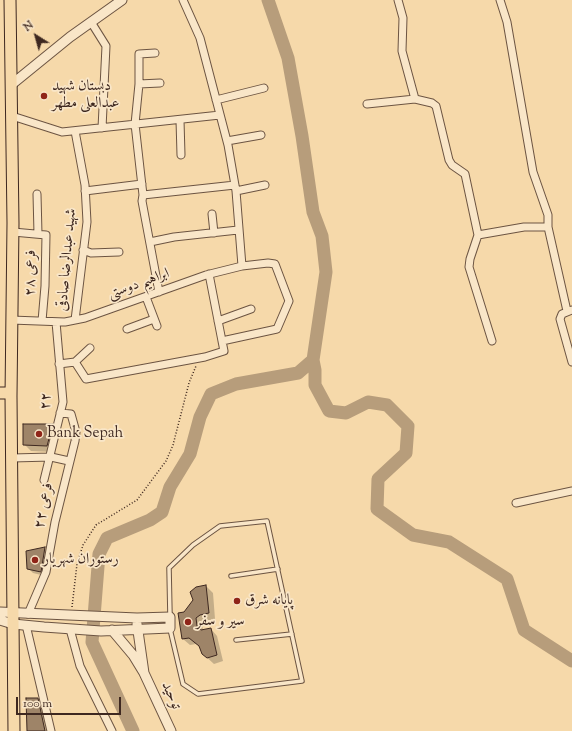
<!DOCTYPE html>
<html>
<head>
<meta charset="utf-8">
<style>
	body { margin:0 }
	#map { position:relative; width:572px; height:731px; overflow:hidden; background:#f6d9aa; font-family:"Sorts Mill Goudy",serif }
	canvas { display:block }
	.north { position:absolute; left:16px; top:16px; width:40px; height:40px; -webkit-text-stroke:3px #f9e6c8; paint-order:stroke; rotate:323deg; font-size:11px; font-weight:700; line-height:16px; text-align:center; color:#3e2820 }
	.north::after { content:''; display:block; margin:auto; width:14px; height:18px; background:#3e2820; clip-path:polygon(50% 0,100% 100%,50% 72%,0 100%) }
	.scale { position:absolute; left:16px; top:697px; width:105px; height:18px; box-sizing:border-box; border:2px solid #3e2820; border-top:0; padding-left:5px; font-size:12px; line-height:14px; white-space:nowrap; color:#3e2820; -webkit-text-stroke:3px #f9e6c8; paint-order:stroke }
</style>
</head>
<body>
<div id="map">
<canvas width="572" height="731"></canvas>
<div class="north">N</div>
<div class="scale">100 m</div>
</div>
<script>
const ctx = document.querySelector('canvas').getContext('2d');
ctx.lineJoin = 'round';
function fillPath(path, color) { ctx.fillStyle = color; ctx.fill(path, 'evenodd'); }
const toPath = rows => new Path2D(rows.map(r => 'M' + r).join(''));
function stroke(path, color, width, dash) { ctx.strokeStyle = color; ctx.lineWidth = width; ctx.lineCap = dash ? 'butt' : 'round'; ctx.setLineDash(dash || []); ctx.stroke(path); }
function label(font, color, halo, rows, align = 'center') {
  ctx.font = font + ' "Sorts Mill Goudy",Amiri,serif'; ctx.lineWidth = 3.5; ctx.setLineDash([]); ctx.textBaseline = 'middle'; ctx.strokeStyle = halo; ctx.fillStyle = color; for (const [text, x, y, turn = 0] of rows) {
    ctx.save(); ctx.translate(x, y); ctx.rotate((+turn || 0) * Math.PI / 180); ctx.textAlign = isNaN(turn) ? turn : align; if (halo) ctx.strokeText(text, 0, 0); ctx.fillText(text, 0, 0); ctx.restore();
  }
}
fillPath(toPath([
	[52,425,59,431,53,452,31,451,24,444],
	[45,548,50,553,45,576,33,573,28,568,27,552],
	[206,586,213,593,215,619,206,621,202,625,203,630,211,629,217,636,223,661,214,664,203,654,201,647,196,644,190,645,183,639,185,613],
	[37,699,44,706,49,731,28,731]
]), '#0003');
stroke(toPath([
	[313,360,315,370,315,385,329,411,346,413,368,402,387,405,408,426,406,453,378,479,377,509,413,535,449,542,507,579,524,630,572,661],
	[133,731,92,642,99,554,107,538,150,520,162,512,170,487,190,454,200,417,211,394,236,384,298,373,313,360,326,272,322,236,313,212,302,136,288,58,268,0]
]), '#b79d7b', 13);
const building = toPath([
	[23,424,53,424,47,446,23,445,23,424],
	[45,547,41,572,27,569,26,551,45,547],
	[206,585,209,613,200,615,196,618,197,626,201,630,211,628,217,655,207,658,202,654,199,646,189,638,182,639,178,613,184,612,193,600,190,592,196,587,206,585],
	[26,698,38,698,45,731,27,731,26,698]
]);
fillPath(building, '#9e8468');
stroke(building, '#3e2820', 1);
const service = toPath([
	[231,576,278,569],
	[170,616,169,568,193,545,220,526,267,521,302,681,198,694,183,684,170,629],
	[236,640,292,634]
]);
const minor = toPath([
	[183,0,200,38,228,145,236,191,242,266],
	[398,0,403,18,402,51,415,99],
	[500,0,507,22,533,172,548,215,548,227,567,311],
	[91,22,106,46,102,128],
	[155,53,139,54,139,84,135,124,143,195,235,185],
	[139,84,160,83],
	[216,100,264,88],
	[367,104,415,99,432,103,436,106,449,160,452,165,465,174,478,235,470,259,469,267,492,341],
	[12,116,62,132,220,115],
	[180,120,181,155],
	[75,131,85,185,87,222,75,320],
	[227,141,261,135],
	[85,191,142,184],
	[236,191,265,185],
	[37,194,38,234],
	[143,195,142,201,159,292],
	[212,214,214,233],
	[13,232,46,235,45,286,42,321],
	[478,235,524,227,548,227],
	[150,242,174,237,238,230],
	[83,250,91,253,119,252],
	[209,274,222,341],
	[146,297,157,326],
	[572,310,562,314,560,319,572,362],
	[11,320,65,322,85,318,206,275,242,266,268,263,275,264,289,301,277,329,222,341,224,351,205,357,86,379,75,362,59,364],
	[218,321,251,309],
	[127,329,154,319],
	[75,362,90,348],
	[12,458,51,457,69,461],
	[44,480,63,402,56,322],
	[516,503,572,491],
	[28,614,46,572,55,522,75,441,76,432,71,414,60,413],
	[26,625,51,731],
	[70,629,80,666,112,731]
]);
const tertiary = toPath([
	[11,85,70,37,122,0],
	[0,612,137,618,170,617,170,628,101,631,44,627,13,624,0,620],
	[112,630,133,655,144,673,137,624],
	[144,673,171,731]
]);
const primary = toPath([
	[10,0,13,223,11,396,14,731],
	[0,393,8,393,11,396]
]);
stroke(service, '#6c5442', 5.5);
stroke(minor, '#6c5442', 9);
stroke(tertiary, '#6c5442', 11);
stroke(primary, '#3e2820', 13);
stroke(toPath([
	[72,607,77,564,83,545,96,525,137,500,166,461,173,445,189,383,196,366]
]), '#3e2820', 1.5, [1, 2]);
stroke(service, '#f9e6c8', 3.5);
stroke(minor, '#f9e6c8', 7);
stroke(tertiary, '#f9e6c8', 9);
stroke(primary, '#f6d9aa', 11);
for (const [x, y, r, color] of [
	[44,96,4,"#8f2418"],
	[39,434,4,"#8f2418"],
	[35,560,4,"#8f2418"],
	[237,601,4,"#8f2418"],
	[188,622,4,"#8f2418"]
]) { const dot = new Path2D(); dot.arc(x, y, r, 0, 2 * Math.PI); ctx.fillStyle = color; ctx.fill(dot); stroke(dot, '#f9e6c8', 1.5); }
label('15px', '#3e2820', '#f9e6c8', [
	["دبستان شهید",52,87],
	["عبدالعلی مطهر",52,104],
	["Bank Sepah",47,434],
	["رستوران شهریار",43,560],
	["پایانه شرق",245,601],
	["سیر و سفر",196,622]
], 'left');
label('15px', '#3e2820', '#f9e6c8', [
	["شهید عبدالرضا صادقی",68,260,-85],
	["فرعی ۲۸",32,273,-89],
	["ابراهیم دوستی",139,285,-20],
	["۲۲",47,401,-87],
	["فرعی ۲۲",45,506,-78],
	["توحید",170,696,65]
]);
</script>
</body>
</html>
